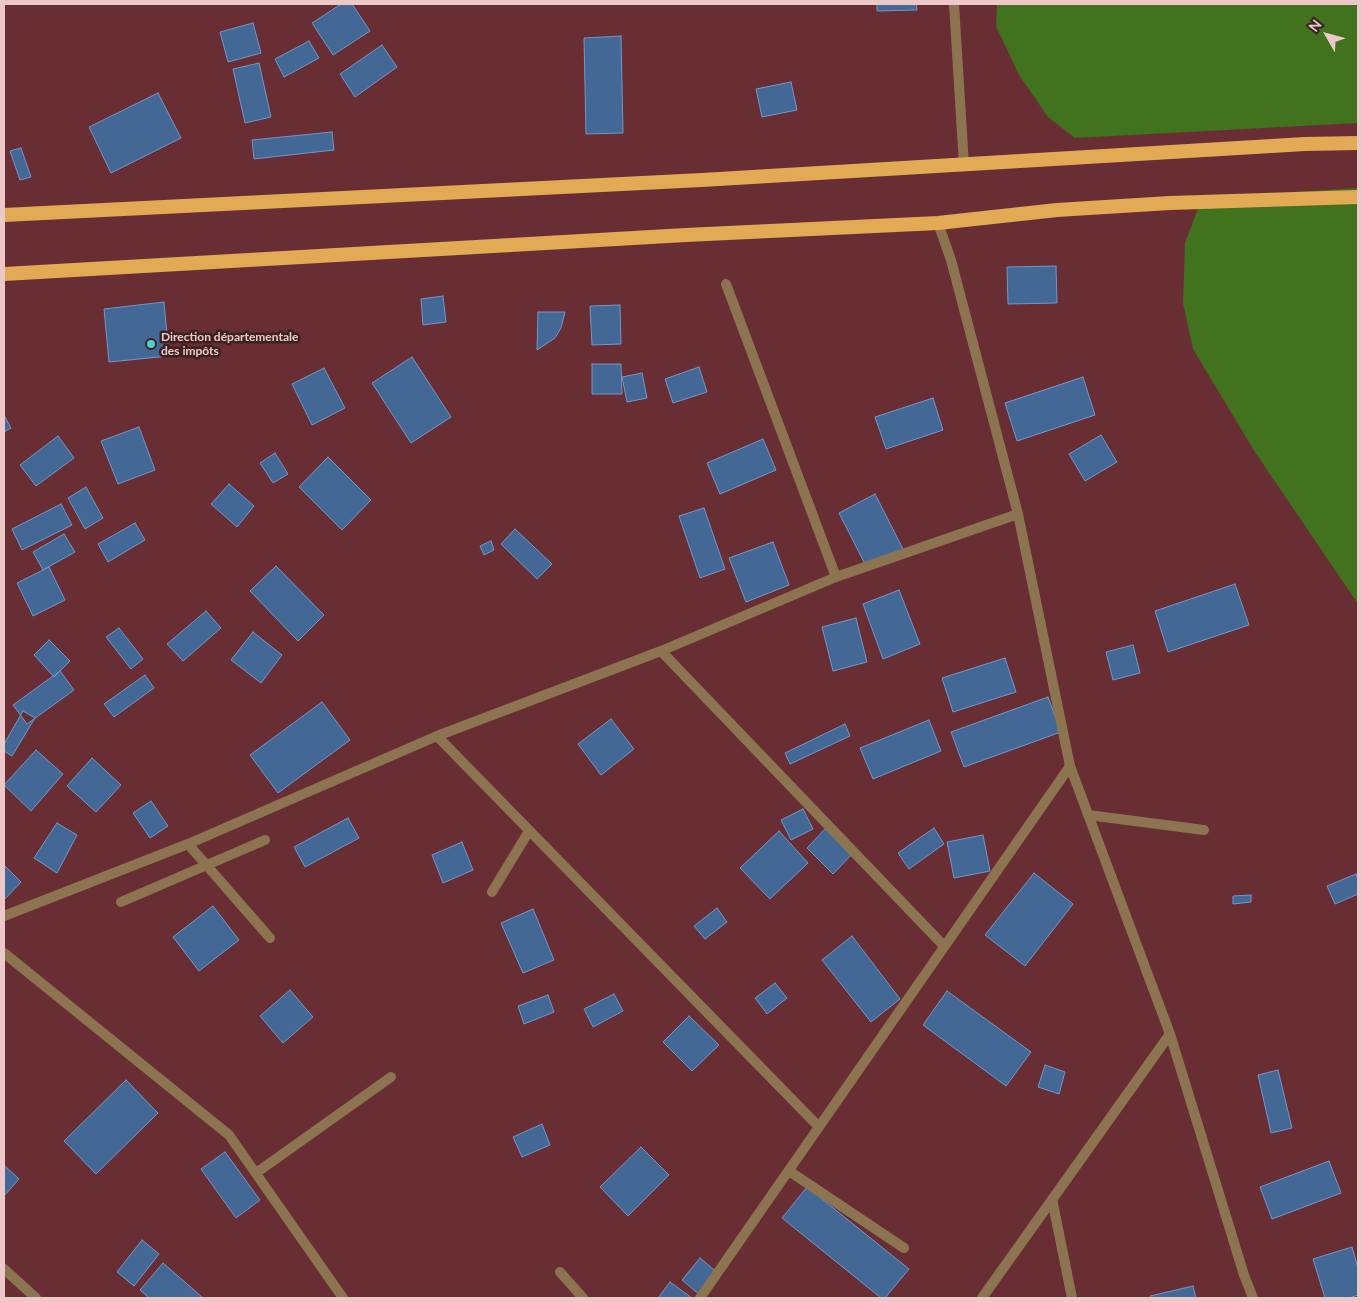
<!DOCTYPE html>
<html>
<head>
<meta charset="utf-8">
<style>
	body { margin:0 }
	#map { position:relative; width:1362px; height:1302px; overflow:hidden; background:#682e34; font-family:Lato,sans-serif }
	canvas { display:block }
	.frame { position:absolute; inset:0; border:5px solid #edc8c9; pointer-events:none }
	.north { position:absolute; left:1302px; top:10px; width:50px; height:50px; -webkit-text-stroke:4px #3c2123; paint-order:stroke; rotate:308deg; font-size:14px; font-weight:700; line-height:20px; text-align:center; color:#edc8c9 }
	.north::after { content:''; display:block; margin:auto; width:18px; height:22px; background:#edc8c9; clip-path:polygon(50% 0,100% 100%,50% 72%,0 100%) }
</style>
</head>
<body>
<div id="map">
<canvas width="1362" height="1302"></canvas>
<div class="frame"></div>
<div class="north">N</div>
</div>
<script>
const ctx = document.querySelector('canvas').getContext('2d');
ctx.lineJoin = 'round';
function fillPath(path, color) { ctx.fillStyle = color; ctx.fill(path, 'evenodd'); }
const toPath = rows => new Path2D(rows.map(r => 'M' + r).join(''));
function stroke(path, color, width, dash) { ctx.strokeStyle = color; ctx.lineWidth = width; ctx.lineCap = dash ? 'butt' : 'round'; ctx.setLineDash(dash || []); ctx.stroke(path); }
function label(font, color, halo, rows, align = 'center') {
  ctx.font = font + ' Lato,sans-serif'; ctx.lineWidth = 5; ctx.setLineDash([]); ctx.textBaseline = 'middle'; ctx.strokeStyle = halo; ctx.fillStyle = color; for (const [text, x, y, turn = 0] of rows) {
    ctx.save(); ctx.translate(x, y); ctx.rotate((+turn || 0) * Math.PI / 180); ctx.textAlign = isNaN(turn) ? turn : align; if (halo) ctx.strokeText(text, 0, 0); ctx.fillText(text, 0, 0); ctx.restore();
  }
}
fillPath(toPath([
	[997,4,1358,4,1358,123,1075,138,1048,117,1019,75,996,26],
	[1358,188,1358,604,1255,452,1193,349,1183,303,1185,243,1202,198]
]), '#41721d');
const building = toPath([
	[341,4,352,4,370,31,333,55,312,23,341,4],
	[877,4,916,4,917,10,877,11,877,4],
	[253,23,261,53,228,62,220,32,253,23],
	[621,36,623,133,586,134,584,38,621,36],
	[309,41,319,58,284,77,275,59,309,41],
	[382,45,397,67,355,97,340,74,382,45],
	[259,63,271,117,245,123,233,69,259,63],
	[791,82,797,110,762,117,756,89,791,82],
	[158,93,181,138,111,173,89,127,158,93],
	[332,132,334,150,254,159,252,140,332,132],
	[21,148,31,177,20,180,10,151,21,148],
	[1056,266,1057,303,1008,304,1007,267,1056,266],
	[443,296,446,322,423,325,421,299,443,296],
	[164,302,169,356,109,362,104,309,164,302],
	[620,305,621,344,592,345,590,306,620,305],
	[538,312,565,312,561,328,555,338,537,350,538,312],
	[412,357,451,417,411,443,372,383,412,357],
	[592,364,621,364,622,394,592,394,592,364],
	[699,367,707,392,673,403,665,379,699,367],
	[324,368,345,408,312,425,292,384,324,368],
	[642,373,647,398,627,402,622,377,642,373],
	[1083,377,1095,415,1017,441,1005,403,1083,377],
	[933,398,943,430,886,449,875,417,933,398],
	[4,415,11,428,4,432,4,415],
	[139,427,155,470,118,484,101,441,139,427],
	[1101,435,1117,462,1085,481,1069,454,1101,435],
	[58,436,74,458,36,486,20,465,58,436],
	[763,439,776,470,720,494,707,463,763,439],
	[275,453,288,474,273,483,260,463,275,453],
	[328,457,371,500,342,530,299,487,328,457],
	[229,484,254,506,237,527,211,504,229,484],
	[86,487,103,518,85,529,68,498,86,487],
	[875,494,904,551,868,570,839,513,875,494],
	[61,504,72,525,22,550,12,529,61,504],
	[704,508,725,569,700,578,679,516,704,508],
	[135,523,145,540,108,562,98,544,135,523],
	[515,529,552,564,537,579,501,544,515,529],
	[64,534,75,552,43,570,33,552,64,534],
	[491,541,494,550,484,555,480,546,491,541],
	[773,542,789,585,746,602,729,558,773,542],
	[276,566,324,615,298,641,250,591,276,566],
	[49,567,65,600,33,616,17,583,49,567],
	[1235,584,1249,625,1168,652,1155,611,1235,584],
	[899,590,920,644,883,659,863,604,899,590],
	[206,611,221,628,183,661,167,644,206,611],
	[856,618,867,662,833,671,822,627,856,618],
	[119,628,143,659,131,669,106,637,119,628],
	[253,632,282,655,261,683,231,660,253,632],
	[49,640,70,661,54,677,34,655,49,640],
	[1133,645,1140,673,1113,680,1106,652,1133,645],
	[1005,658,1016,692,953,712,942,678,1005,658],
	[60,671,74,690,27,724,13,705,60,671],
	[145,675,154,688,114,717,104,704,145,675],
	[1048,697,1061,732,964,767,951,732,1048,697],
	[322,702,350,740,278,793,250,755,322,702],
	[23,711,35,718,12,756,4,751,4,744,23,711],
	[611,719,634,749,601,775,578,744,611,719],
	[929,720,941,751,873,779,860,748,929,720],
	[845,724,850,736,790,764,785,753,845,724],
	[36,750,63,774,31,811,4,785,36,750],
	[92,758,121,785,96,812,67,786,92,758],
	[151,801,168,826,150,838,133,813,151,801],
	[803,809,813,829,791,840,781,820,803,809],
	[348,818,359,838,305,867,294,847,348,818],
	[57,823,77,835,57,873,34,858,57,823],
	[828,826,854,852,833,874,807,848,828,826],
	[934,828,944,844,909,869,898,853,934,828],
	[779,831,808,863,770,899,740,868,779,831],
	[983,835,990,871,954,878,947,842,983,835],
	[462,842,473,870,443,883,432,855,462,842],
	[4,865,21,882,4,900,4,865],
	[1034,873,1073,904,1025,966,985,935,1034,873],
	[1356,874,1358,880,1358,894,1335,904,1327,886,1356,874],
	[1251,895,1251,902,1233,904,1233,896,1251,895],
	[213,906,239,940,199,971,173,937,213,906],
	[717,908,727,922,705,939,694,926,717,908],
	[533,909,554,960,523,973,501,923,533,909],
	[852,936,900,999,871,1022,822,960,852,936],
	[775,983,787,998,767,1014,755,998,775,983],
	[290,990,313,1017,283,1043,260,1016,290,990],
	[947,991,1031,1052,1006,1086,923,1025,947,991],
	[614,994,623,1011,593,1027,584,1009,614,994],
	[548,995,554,1012,524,1024,518,1006,548,995],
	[689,1016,719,1045,692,1071,663,1042,689,1016],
	[1045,1065,1065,1072,1059,1094,1038,1087,1045,1065],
	[1278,1070,1292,1128,1271,1133,1258,1075,1278,1070],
	[126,1080,158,1113,96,1174,64,1141,126,1080],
	[542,1124,550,1145,522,1157,513,1137,542,1124],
	[641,1147,669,1175,628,1216,600,1187,641,1147],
	[225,1152,260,1200,236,1218,201,1169,225,1152],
	[1329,1161,1341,1193,1272,1219,1260,1187,1329,1161],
	[4,1165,19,1179,4,1196,4,1165],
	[807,1187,909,1269,885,1298,881,1298,782,1218,807,1187],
	[142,1240,159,1254,134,1286,117,1272,142,1240],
	[1352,1247,1358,1268,1358,1295,1349,1298,1325,1298,1313,1259,1352,1247],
	[700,1258,719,1274,701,1296,682,1280,700,1258],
	[163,1263,202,1297,201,1298,149,1298,140,1290,163,1263],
	[670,1282,692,1298,658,1298,670,1282],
	[1193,1286,1196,1298,1151,1298,1150,1296,1193,1286]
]);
fillPath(building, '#446896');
stroke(building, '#7297c8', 1);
stroke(toPath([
	[954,4,964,165],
	[938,223,951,260,1018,514,1070,766,1170,1034,1244,1275,1253,1298],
	[726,284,836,577],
	[661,651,944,946],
	[437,736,819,1127],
	[1088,815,1204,830],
	[188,844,270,938],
	[492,892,529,831],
	[121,902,265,840],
	[4,916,188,844,437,736,661,651,836,577,1018,514],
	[4,953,229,1135,343,1298],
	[789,1171,904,1248],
	[256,1173,391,1077],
	[1052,1199,1072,1298],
	[4,1269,36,1298],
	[560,1272,583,1298],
	[700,1298,1070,766],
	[982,1298,1170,1034]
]), '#8d7451', 10);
stroke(toPath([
	[4,215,702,180,1305,144,1358,143],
	[4,274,686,235,938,223,1057,210,1170,203,1358,197]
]), '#e3aa56', 14);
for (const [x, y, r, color] of [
	[151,344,5,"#52cdcd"]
]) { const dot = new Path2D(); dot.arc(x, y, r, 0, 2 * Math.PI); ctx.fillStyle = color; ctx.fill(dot); stroke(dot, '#3c2123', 2); }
label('bold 12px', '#edc8c9', '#3c2123', [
	["Direction départementale",161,337],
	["des impôts",161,351]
], 'left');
</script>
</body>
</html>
